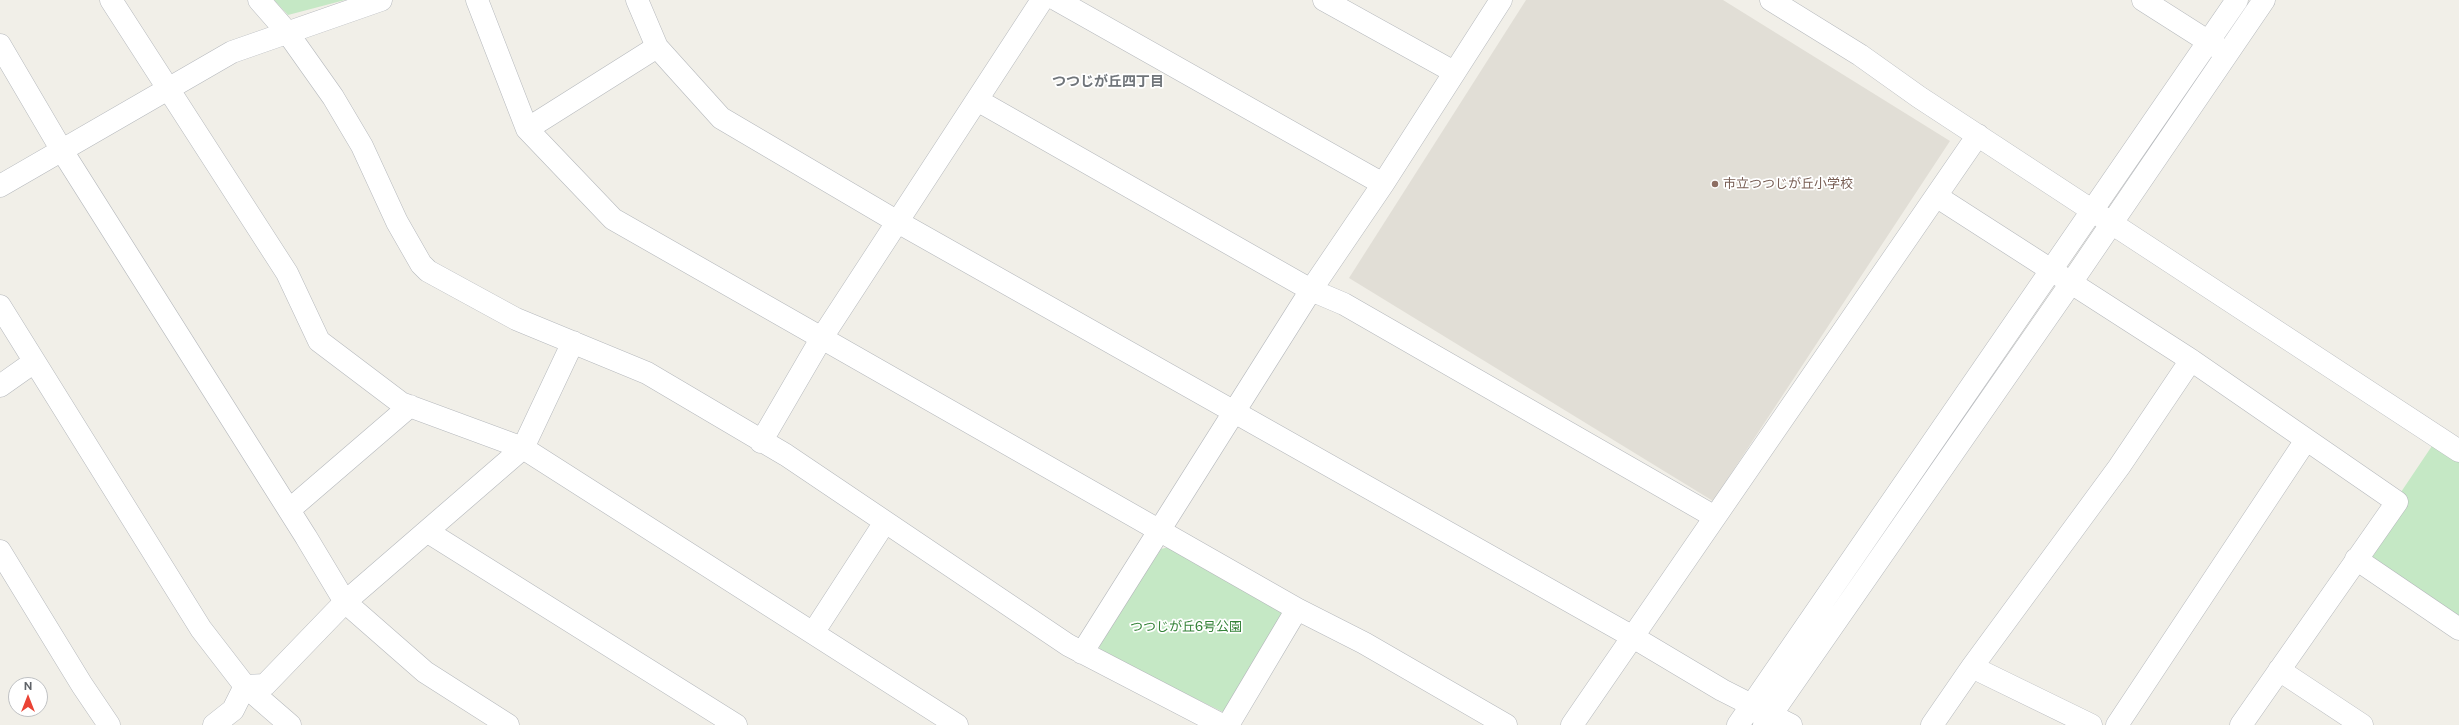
<!DOCTYPE html>
<html>
<head>
<meta charset="utf-8">
<style>
	body { margin:0 }
	#map { position:relative; width:2459px; height:725px; overflow:hidden; background:#f1efe8; font-family:"Public Sans",sans-serif }
	canvas { display:block }
	.north { position:absolute; left:8px; top:677px; width:40px; height:40px; box-sizing:border-box; background:#fff; border:1px solid #bfc1c3; border-radius:50%; rotate:0deg; font-size:11px; font-weight:700; line-height:16px; text-align:center; color:#5f6368 }
	.north::after { content:''; display:block; margin:auto; width:14px; height:18px; background:#ea4335; clip-path:polygon(50% 0,100% 100%,50% 72%,0 100%) }
</style>
</head>
<body>
<div id="map">
<canvas width="2459" height="725"></canvas>
<div class="north">N</div>
</div>
<script>
const ctx = document.querySelector('canvas').getContext('2d');
ctx.lineJoin = 'round';
function fillPath(path, color) { ctx.fillStyle = color; ctx.fill(path, 'evenodd'); }
const toPath = rows => new Path2D(rows.map(r => 'M' + r).join(''));
function stroke(path, color, width, dash) { ctx.strokeStyle = color; ctx.lineWidth = width; ctx.lineCap = dash ? 'butt' : 'round'; ctx.setLineDash(dash || []); ctx.stroke(path); }
function label(font, color, halo, rows, align = 'center') {
  ctx.font = font + ' "Public Sans","Noto Sans JP",sans-serif'; ctx.lineWidth = 3.5; ctx.setLineDash([]); ctx.textBaseline = 'middle'; ctx.strokeStyle = halo; ctx.fillStyle = color; for (const [text, x, y, turn = 0] of rows) {
    ctx.save(); ctx.translate(x, y); ctx.rotate((+turn || 0) * Math.PI / 180); ctx.textAlign = isNaN(turn) ? turn : align; if (halo) ctx.strokeText(text, 0, 0); ctx.fillText(text, 0, 0); ctx.restore();
  }
}
fillPath(toPath([
	[1526,0,1723,0,1950,141,1713,501,1349,278]
]), '#e1ded6');
fillPath(toPath([
	[274,0,345,0,288,15],
	[2438,437,2459,451,2459,629,2356,559],
	[1169,547,1284,613,1227,714,1100,652,1099,643,1161,549]
]), '#c5e8c5');
const minor = toPath([
	[111,0,287,273,319,341,401,403,523,448,957,725],
	[259,0,287,32,333,97,362,146,397,222,421,264,428,271,516,319,647,373,786,455,1068,645,1222,725],
	[477,0,527,129,613,219,1297,609,1364,643,1506,725],
	[637,0,657,47,721,118,896,221,1633,637,1722,690,1791,725],
	[1057,0,1383,184],
	[1324,0,1454,72],
	[1771,0,1860,55,1919,97,2459,451],
	[2143,0,2220,49],
	[0,45,61,149,306,537,345,602,425,672,508,725],
	[977,100,1311,290,1344,304,1715,517],
	[527,129,657,47],
	[0,186,232,52,381,0],
	[1936,196,2191,360,2397,502,2241,725],
	[0,306,201,629,245,686,290,725],
	[0,386,34,362],
	[761,442,821,339,1042,0],
	[289,510,410,406],
	[428,532,736,725],
	[0,551,82,685,109,725],
	[2356,559,2459,629],
	[813,633,885,522],
	[1082,653,1311,290,1383,184,1501,0],
	[1972,667,2091,725],
	[2279,670,2362,725],
	[245,686,265,685,345,602,523,448,573,342],
	[214,725,233,710,245,686],
	[1228,725,1297,609],
	[1572,725,1978,135],
	[1738,725,2237,0],
	[1764,725,2071,283,2264,0],
	[1932,725,1972,667,2119,467,2191,360],
	[2117,725,2306,440]
]);
stroke(minor, '#b5b8bc', 23);
stroke(minor, '#fff', 22);
for (const [x, y, r, color] of [
	[1715,184,4,"#8d6e63"]
]) { const dot = new Path2D(); dot.arc(x, y, r, 0, 2 * Math.PI); ctx.fillStyle = color; ctx.fill(dot); stroke(dot, '#fff', 1.5); }
label('13px', '#785e54', '#fff', [
	["市立つつじが丘小学校",1723,184]
], 'left');
label('13px', '#348238', '#fff', [
	["つつじが丘6号公園",1186,627]
]);
label('bold 14px', '#70757a', '#fff', [
	["つつじが丘四丁目",1108,82]
]);
</script>
</body>
</html>
